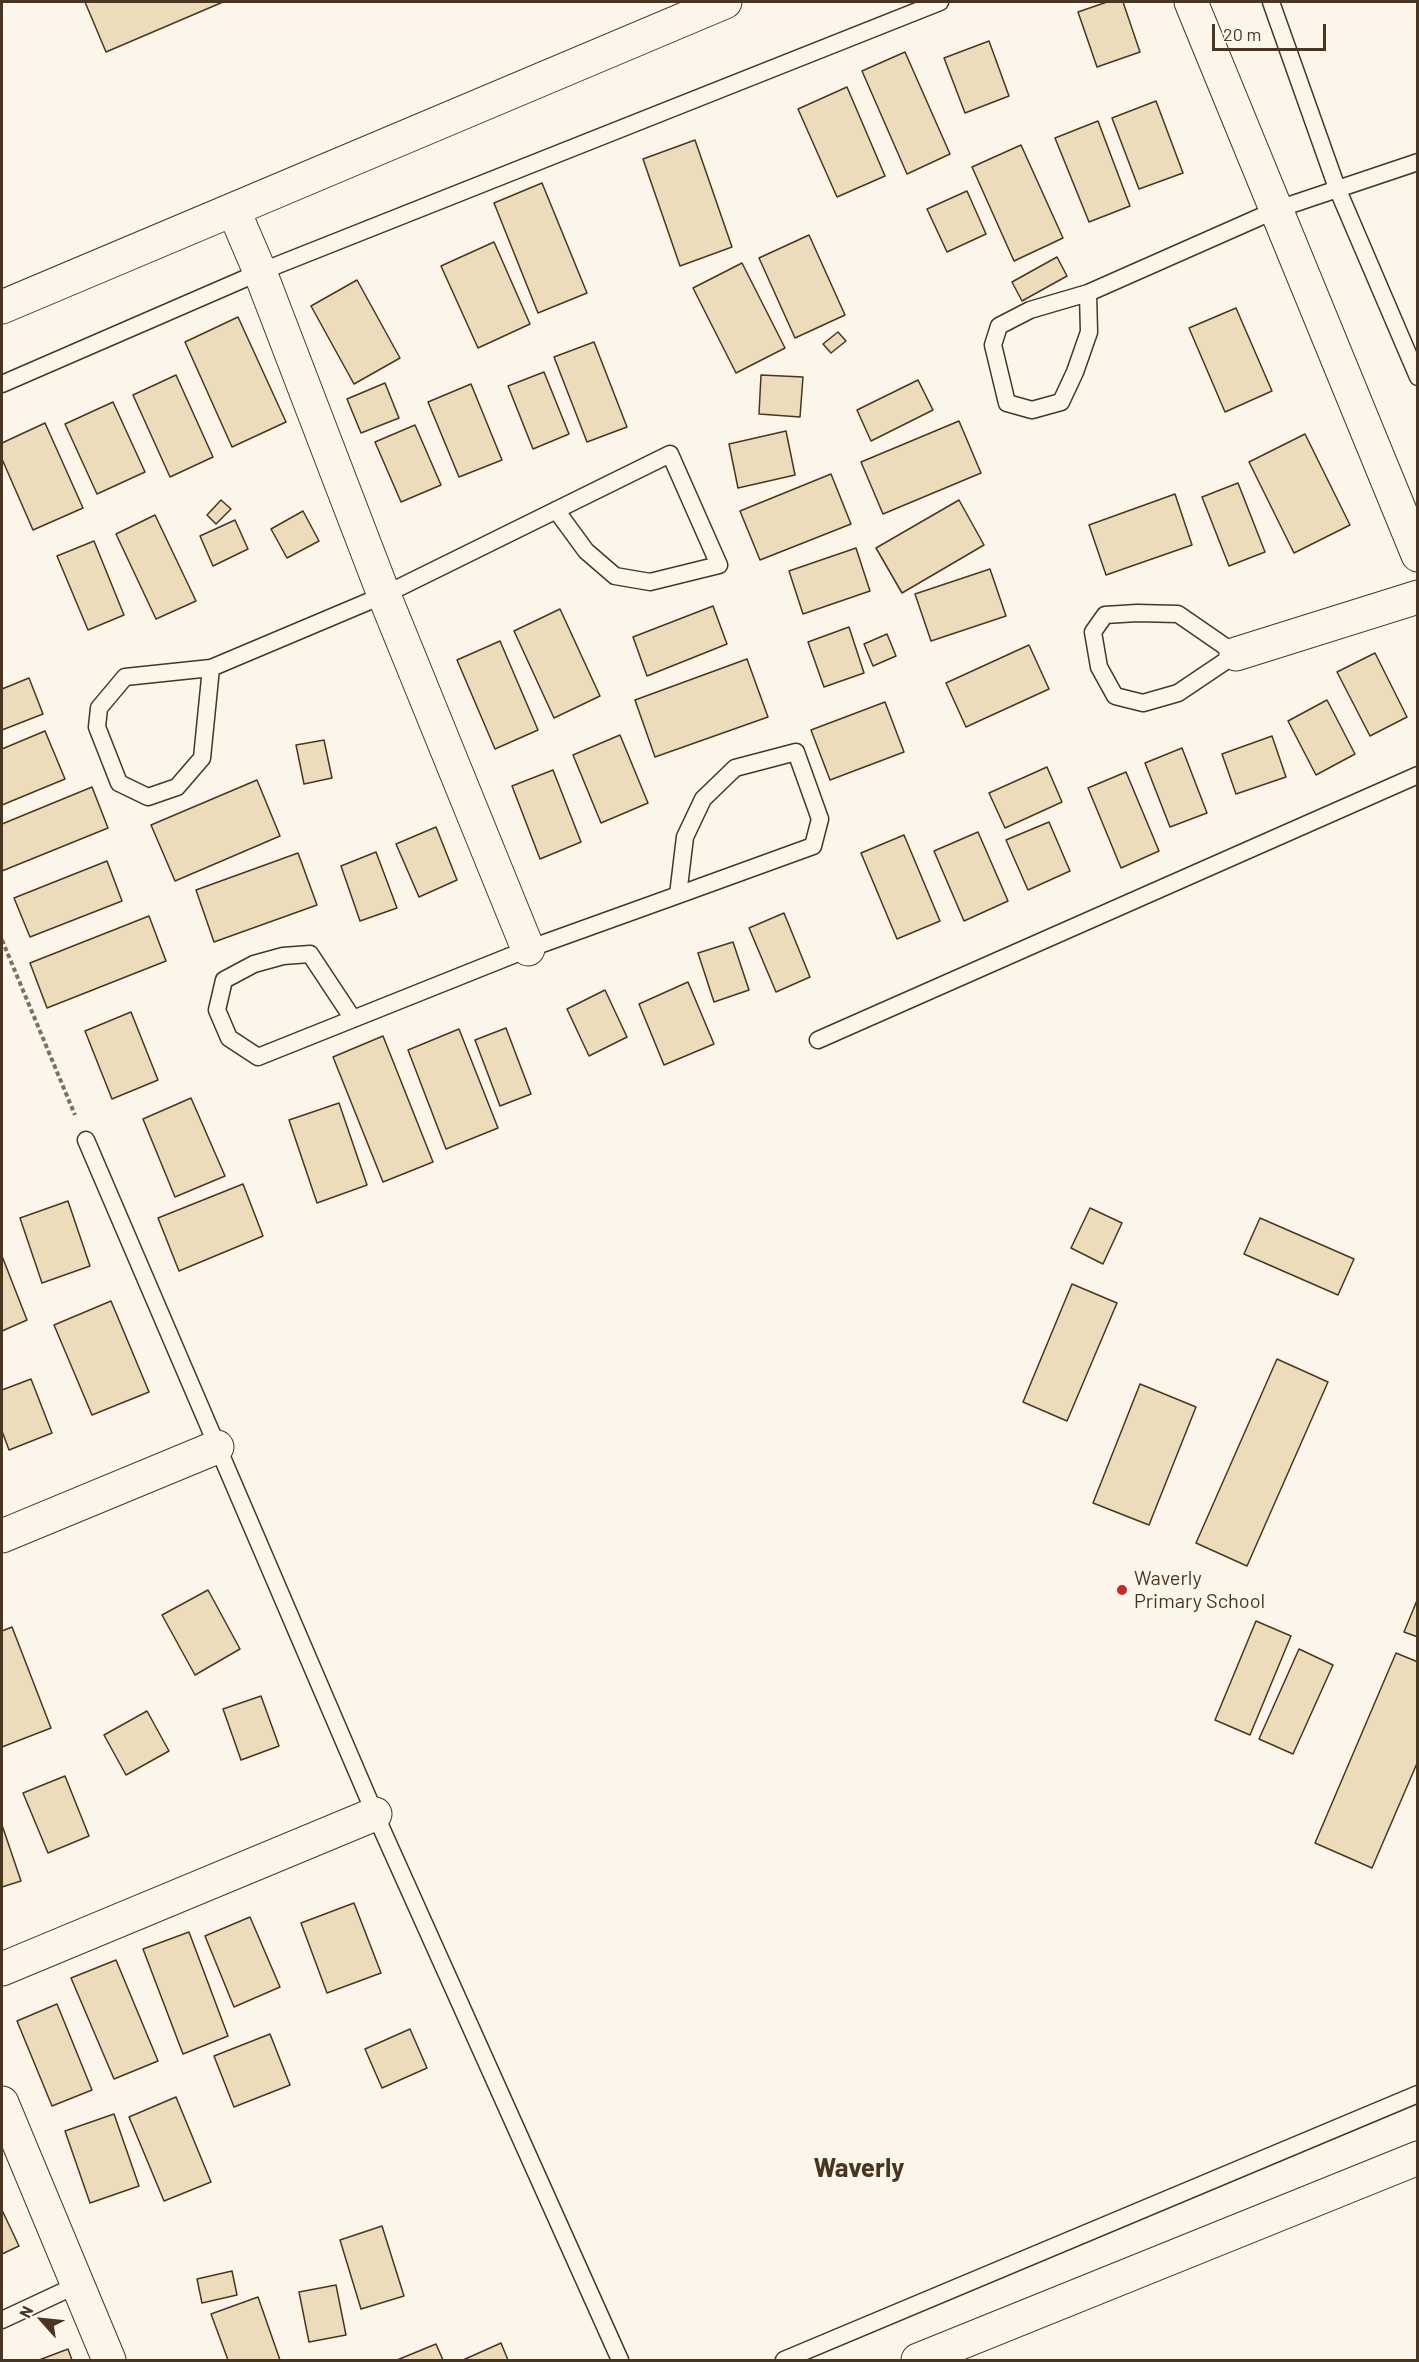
<!DOCTYPE html>
<html>
<head>
<meta charset="utf-8">
<style>
	body { margin:0 }
	#map { position:relative; width:1419px; height:2362px; overflow:hidden; background:#fbf6e9; font-family:Barlow,sans-serif }
	canvas { display:block }
	.frame { position:absolute; inset:0; border:3px solid #4a3520; pointer-events:none }
	.north { position:absolute; left:12px; top:2290px; width:60px; height:60px; -webkit-text-stroke:4px #fbf6e9; paint-order:stroke; rotate:297deg; font-size:16px; font-weight:700; line-height:24px; text-align:center; color:#4a3520 }
	.north::after { content:''; display:block; margin:auto; width:21px; height:27px; background:#4a3520; clip-path:polygon(50% 0,100% 100%,50% 72%,0 100%) }
	.scale { position:absolute; left:1212px; top:24px; width:114px; height:27px; box-sizing:border-box; border:3px solid #4a3520; border-top:0; padding-left:8px; font-size:18px; line-height:21px; white-space:nowrap; color:#4a3520; -webkit-text-stroke:4px #fbf6e9; paint-order:stroke }
</style>
</head>
<body>
<div id="map">
<canvas width="1419" height="2362"></canvas>
<div class="frame"></div>
<div class="north">N</div>
<div class="scale">20 m</div>
</div>
<script>
const ctx = document.querySelector('canvas').getContext('2d');
ctx.lineJoin = 'round';
function fillPath(path, color) { ctx.fillStyle = color; ctx.fill(path, 'evenodd'); }
const toPath = rows => new Path2D(rows.map(r => 'M' + r).join(''));
function stroke(path, color, width, dash) { ctx.strokeStyle = color; ctx.lineWidth = width; ctx.lineCap = dash ? 'butt' : 'round'; ctx.setLineDash(dash || []); ctx.stroke(path); }
function label(font, color, halo, rows, align = 'center') {
  ctx.font = font + ' Barlow,sans-serif'; ctx.lineWidth = 4.5; ctx.setLineDash([]); ctx.textBaseline = 'middle'; ctx.strokeStyle = halo; ctx.fillStyle = color; for (const [text, x, y, turn = 0] of rows) {
    ctx.save(); ctx.translate(x, y); ctx.rotate((+turn || 0) * Math.PI / 180); ctx.textAlign = isNaN(turn) ? turn : align; if (halo) ctx.strokeText(text, 0, 0); ctx.fillText(text, 0, 0); ctx.restore();
  }
}
const building = toPath([
	[85,2,223,2,106,52,85,2],
	[1107,2,1123,2,1140,52,1097,67,1078,12,1107,2],
	[989,41,1009,96,965,113,944,58,989,41],
	[905,52,950,154,907,174,862,71,905,52],
	[847,87,885,176,837,197,798,109,847,87],
	[1156,101,1183,173,1139,189,1112,118,1156,101],
	[1098,121,1130,206,1089,222,1055,138,1098,121],
	[695,140,732,247,680,266,643,159,695,140],
	[1021,145,1063,238,1014,261,972,167,1021,145],
	[542,183,587,293,538,313,494,203,542,183],
	[967,191,986,234,947,252,927,209,967,191],
	[809,235,845,315,795,338,759,258,809,235],
	[494,242,530,324,478,348,441,266,494,242],
	[1057,257,1067,276,1022,301,1012,282,1057,257],
	[742,263,785,348,736,373,693,288,742,263],
	[357,280,400,358,354,384,311,306,357,280],
	[1236,308,1272,391,1225,412,1189,328,1236,308],
	[238,317,286,422,232,447,185,342,238,317],
	[838,332,846,341,831,353,823,344,838,332],
	[594,342,627,427,587,442,554,357,594,342],
	[544,372,569,434,533,449,508,386,544,372],
	[176,375,213,457,170,477,133,395,176,375],
	[761,375,803,377,800,417,759,414,761,375],
	[918,380,933,410,871,441,857,410,918,380],
	[385,383,399,418,361,433,347,399,385,383],
	[471,384,502,460,459,477,428,402,471,384],
	[113,402,145,472,97,494,65,424,113,402],
	[959,421,981,473,883,514,861,462,959,421],
	[45,423,83,508,33,530,2,459,2,443,45,423],
	[415,425,441,485,401,502,375,442,415,425],
	[786,431,795,475,738,488,729,444,786,431],
	[1305,434,1350,525,1294,553,1249,462,1305,434],
	[831,474,851,524,760,560,740,511,831,474],
	[1238,483,1265,552,1229,566,1202,497,1238,483],
	[1175,494,1192,545,1106,575,1089,525,1175,494],
	[221,500,231,509,216,524,207,515,221,500],
	[959,500,984,545,902,593,876,548,959,500],
	[303,511,319,541,287,558,271,529,303,511],
	[155,515,196,601,156,619,116,534,155,515],
	[235,520,248,549,213,566,200,536,235,520],
	[94,541,124,615,88,630,57,556,94,541],
	[856,548,870,591,803,614,789,571,856,548],
	[990,569,1006,616,931,641,915,594,990,569],
	[713,606,727,644,647,676,633,637,713,606],
	[560,609,600,696,554,718,514,631,560,609],
	[849,627,864,673,824,687,808,642,849,627],
	[887,634,896,656,873,666,864,644,887,634],
	[500,641,538,730,495,749,457,660,500,641],
	[1029,645,1049,689,966,727,946,683,1029,645],
	[1375,653,1407,717,1370,736,1337,672,1375,653],
	[747,659,768,717,655,757,635,700,747,659],
	[29,678,43,714,2,730,2,689,29,678],
	[1327,700,1355,754,1316,775,1288,721,1327,700],
	[885,702,904,752,830,780,811,730,885,702],
	[45,731,65,779,2,805,2,749,45,731],
	[620,735,648,803,601,823,573,755,620,735],
	[1272,736,1286,777,1236,794,1222,754,1272,736],
	[324,740,332,778,304,784,296,745,324,740],
	[1182,748,1207,813,1170,827,1145,763,1182,748],
	[1047,767,1062,802,1005,828,989,793,1047,767],
	[553,770,581,842,540,859,512,786,553,770],
	[1126,772,1159,851,1121,868,1088,788,1126,772],
	[257,780,280,836,175,881,151,825,257,780],
	[92,787,108,828,2,871,2,824,92,787],
	[1049,822,1070,871,1028,890,1006,840,1049,822],
	[436,827,457,880,419,897,396,844,436,827],
	[978,832,1008,901,964,921,934,851,978,832],
	[904,835,940,921,897,939,861,853,904,835],
	[376,852,397,908,360,921,341,866,376,852],
	[298,853,317,905,214,942,196,890,298,853],
	[107,861,122,901,30,937,14,898,107,861],
	[784,913,810,977,776,992,749,928,784,913],
	[149,916,166,961,47,1008,30,963,149,916],
	[733,942,749,990,714,1002,698,953,733,942],
	[688,982,714,1044,664,1065,639,1004,688,982],
	[605,990,627,1037,589,1056,567,1009,605,990],
	[131,1012,158,1080,112,1099,85,1031,131,1012],
	[506,1028,531,1094,500,1106,475,1040,506,1028],
	[459,1029,498,1128,446,1149,408,1050,459,1029],
	[383,1036,433,1162,383,1182,333,1057,383,1036],
	[191,1098,225,1176,175,1197,143,1119,191,1098],
	[339,1103,367,1185,317,1203,289,1120,339,1103],
	[243,1184,263,1236,179,1271,158,1218,243,1184],
	[68,1201,90,1266,42,1283,20,1218,68,1201],
	[1090,1208,1122,1223,1103,1264,1071,1248,1090,1208],
	[1260,1218,1354,1259,1338,1295,1244,1254,1260,1218],
	[2,1256,27,1320,2,1331,2,1256],
	[1072,1284,1117,1303,1067,1421,1023,1402,1072,1284],
	[111,1301,149,1392,92,1415,54,1325,111,1301],
	[1277,1359,1328,1382,1247,1566,1196,1543,1277,1359],
	[31,1379,52,1433,9,1450,2,1431,2,1390,31,1379],
	[1140,1384,1196,1407,1149,1525,1093,1503,1140,1384],
	[208,1590,240,1649,195,1675,162,1615,208,1590],
	[1418,1598,1418,1637,1404,1632,1418,1598],
	[1256,1621,1291,1636,1250,1735,1215,1720,1256,1621],
	[12,1627,51,1728,2,1747,2,1631,12,1627],
	[1299,1649,1333,1665,1293,1754,1259,1739,1299,1649],
	[1396,1653,1418,1662,1418,1761,1372,1868,1315,1843,1396,1653],
	[261,1696,279,1746,241,1760,223,1709,261,1696],
	[147,1711,169,1751,126,1775,104,1735,147,1711],
	[65,1776,89,1836,48,1853,23,1793,65,1776],
	[2,1825,21,1881,2,1887,2,1825],
	[354,1903,381,1973,327,1993,301,1923,354,1903],
	[250,1917,280,1987,234,2007,205,1936,250,1917],
	[189,1932,228,2036,183,2054,143,1949,189,1932],
	[116,1960,158,2061,114,2079,71,1978,116,1960],
	[57,2004,92,2090,52,2106,17,2021,57,2004],
	[410,2029,427,2068,382,2088,365,2049,410,2029],
	[270,2034,290,2085,234,2107,214,2056,270,2034],
	[176,2097,211,2182,164,2201,129,2117,176,2097],
	[114,2114,139,2186,90,2203,65,2131,114,2114],
	[2,2210,19,2246,2,2254,2,2210],
	[382,2226,404,2296,361,2309,340,2240,382,2226],
	[232,2271,237,2295,202,2303,197,2279,232,2271],
	[336,2285,346,2335,309,2342,299,2292,336,2285],
	[258,2297,280,2360,228,2360,211,2314,258,2297],
	[501,2343,508,2360,463,2360,501,2343],
	[436,2344,443,2360,397,2360,436,2344],
	[68,2349,72,2360,39,2360,68,2349]
]);
fillPath(building, '#ecdcbc');
stroke(building, '#4a3520', 1.5);
const service = toPath([
	[1271,2,1337,188,1418,377],
	[1088,293,1089,332,1075,372,1061,402,1032,410,1007,403,993,345,999,326,1030,310,1088,293,1278,209,1418,162],
	[2,384,260,272,940,2],
	[1137,613,1178,614,1236,654,1178,693,1143,703,1115,696,1099,667,1093,632,1105,615,1137,613],
	[211,668,202,758,177,787,148,797,119,783,97,727,99,708,125,677,211,668,384,595,670,454,719,565,650,582,615,576,586,551,556,510],
	[353,1019,310,954,283,956,254,964,224,980,217,1010,229,1038,258,1057,528,949,678,895,813,846,820,819,796,752,735,768,703,799,685,837,678,895],
	[818,1040,1418,775],
	[86,1140,375,1814,620,2360],
	[2,2320,79,2284],
	[784,2360,1418,2094]
]);
const minor = toPath([
	[1191,2,1418,555],
	[234,211,260,272,384,595,528,949],
	[2,307,725,2],
	[1236,654,1418,597],
	[2,1536,217,1447],
	[2,1969,375,1814],
	[2,2103,109,2360],
	[918,2360,1418,2158]
]);
stroke(service, '#4a3520', 19);
stroke(minor, '#4a3520', 35);
stroke(toPath([
	[2,940,75,1115]
]), '#7f6f5c', 4, [4.5, 3]);
stroke(service, '#fbf6e9', 16);
stroke(minor, '#fbf6e9', 33);
for (const [x, y, r, color] of [
	[1122,1590,6,"#c62828"]
]) { const dot = new Path2D(); dot.arc(x, y, r, 0, 2 * Math.PI); ctx.fillStyle = color; ctx.fill(dot); stroke(dot, '#fbf6e9', 2); }
label('20px', '#4a3520', '#fbf6e9', [
	["Waverly",1134,1578],
	["Primary School",1134,1601]
], 'left');
label('bold 26px', '#4a3520', '#fbf6e9', [
	["Waverly",859,2168]
]);
</script>
</body>
</html>
